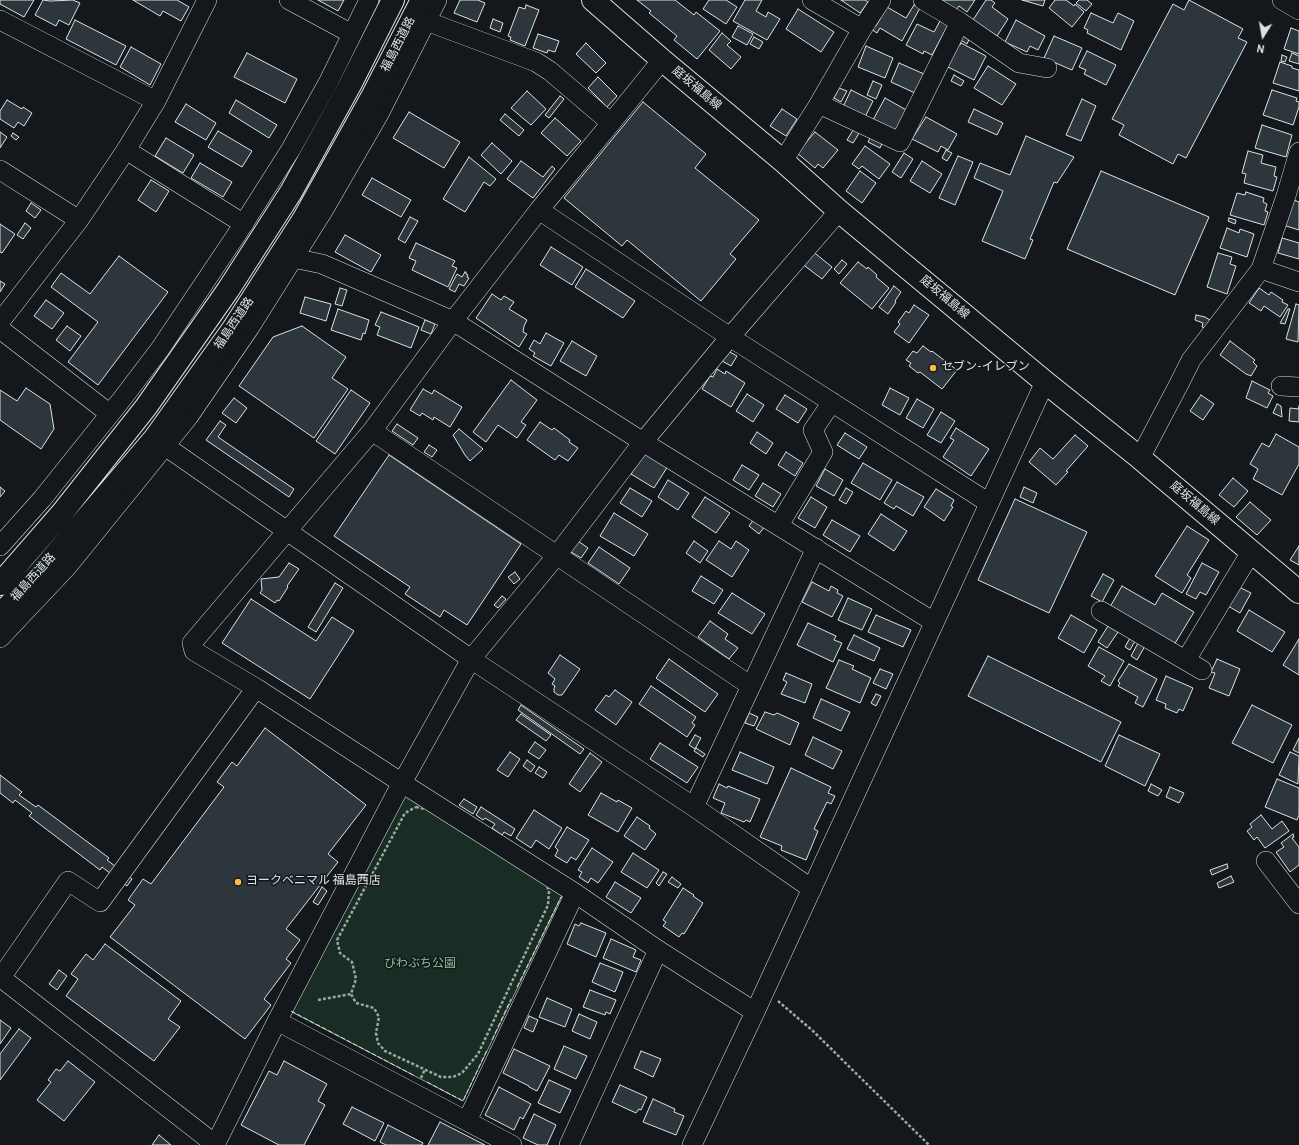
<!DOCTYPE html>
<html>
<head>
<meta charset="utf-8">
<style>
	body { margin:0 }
	#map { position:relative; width:1299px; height:1145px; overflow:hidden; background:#14181c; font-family:Overpass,sans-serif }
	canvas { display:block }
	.north { position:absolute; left:1243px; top:16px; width:40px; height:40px; -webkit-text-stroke:3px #14181c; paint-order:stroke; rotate:191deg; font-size:11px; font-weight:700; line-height:16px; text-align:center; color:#d8e6dc }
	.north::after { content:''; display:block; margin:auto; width:14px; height:18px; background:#d8e6dc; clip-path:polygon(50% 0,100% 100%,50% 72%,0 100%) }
</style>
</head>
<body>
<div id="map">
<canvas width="1299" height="1145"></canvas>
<div class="north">N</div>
</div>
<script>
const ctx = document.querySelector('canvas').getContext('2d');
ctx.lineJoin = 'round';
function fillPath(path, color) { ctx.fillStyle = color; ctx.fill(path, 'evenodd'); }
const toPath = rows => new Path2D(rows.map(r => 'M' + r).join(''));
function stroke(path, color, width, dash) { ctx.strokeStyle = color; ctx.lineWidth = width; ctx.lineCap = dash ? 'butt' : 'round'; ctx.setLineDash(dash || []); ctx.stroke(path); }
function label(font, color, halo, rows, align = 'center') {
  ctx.font = font + ' Overpass,"Noto Sans JP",sans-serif'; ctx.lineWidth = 3; ctx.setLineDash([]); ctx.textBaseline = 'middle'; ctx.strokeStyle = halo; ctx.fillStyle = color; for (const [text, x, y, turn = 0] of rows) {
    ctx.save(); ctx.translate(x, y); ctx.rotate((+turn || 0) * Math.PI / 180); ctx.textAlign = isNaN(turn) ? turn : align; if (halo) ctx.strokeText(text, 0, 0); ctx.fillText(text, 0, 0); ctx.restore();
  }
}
const green = toPath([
	[403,787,565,889,463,1101,288,1010,403,787]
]);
fillPath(green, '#1a2d24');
stroke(green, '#939e99', 1);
const building = toPath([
	[0,0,34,0,24,17,0,4,0,0],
	[43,0,50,1,73,0,80,3,69,25,59,20,56,26,35,15,43,0],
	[133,0,177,0,189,7,181,21,163,11,160,16,133,0],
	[318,0,344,0,338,11,318,0],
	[460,0,478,0,485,3,477,22,454,13,460,0],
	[637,0,675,0,694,15,696,12,720,31,697,59,674,40,677,36,649,13,651,11,637,0],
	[709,0,726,0,737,7,726,24,703,9,709,0],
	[745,0,762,0,756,11,766,17,768,12,780,19,767,40,733,21,745,0],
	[841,0,865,0,868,2,860,13,841,0],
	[941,0,975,0,967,12,959,6,956,10,941,0],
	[986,0,991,0,995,3,992,7,1008,19,997,36,973,20,986,0],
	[1022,0,1045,0,1043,6,1022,0],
	[1055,0,1066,0,1074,6,1075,4,1084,12,1072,27,1049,8,1055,0],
	[1079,0,1087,0,1092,4,1086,11,1076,3,1079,0],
	[1189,0,1243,29,1238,38,1247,42,1186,158,1178,154,1173,164,1119,135,1124,125,1112,119,1173,4,1184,10,1189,0],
	[526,5,539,10,525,46,510,40,511,37,508,36,519,7,525,9,526,5],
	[914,5,920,8,902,41,880,28,877,33,871,29,874,25,876,26,887,7,906,18,914,5],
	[798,9,834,32,821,52,786,29,798,9],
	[1091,13,1113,23,1118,13,1134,21,1121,50,1087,33,1088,30,1084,28,1091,13],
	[493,19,503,23,500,32,490,28,493,19],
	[75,20,126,46,116,65,66,39,75,20],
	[1016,20,1045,36,1038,50,1030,46,1027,52,1005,42,1016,20],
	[940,21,948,25,932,55,924,51,923,54,906,45,917,24,934,32,940,21],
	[738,26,753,34,747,45,732,37,738,26],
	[1291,28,1299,31,1299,54,1284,49,1291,28],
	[959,31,970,37,967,44,956,37,959,31],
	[722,33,731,41,727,45,741,57,731,69,709,50,722,33],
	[538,34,559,41,555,52,548,50,547,53,533,48,538,34],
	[1054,36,1082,48,1072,70,1044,58,1054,36],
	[754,37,763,42,759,49,750,44,754,37],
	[586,43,606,63,596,73,576,54,586,43],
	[961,43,986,56,974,80,946,66,958,44,960,45,961,43],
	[866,46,893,58,885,78,858,67,866,46],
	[131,47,161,64,150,85,120,67,131,47],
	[1087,51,1116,65,1106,85,1084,74,1086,70,1079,67,1087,51],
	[247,53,297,79,285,103,234,77,247,53],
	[1292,53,1299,56,1299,64,1289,61,1292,53],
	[1282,55,1287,57,1285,62,1281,61,1282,55],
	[1280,62,1292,66,1292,68,1299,70,1299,91,1273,83,1280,62],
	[899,63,924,74,915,93,891,82,899,63],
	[988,66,1016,84,1002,105,974,88,988,66],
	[954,75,964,81,961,86,951,81,954,75],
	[598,77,617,96,607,107,588,88,598,77],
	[873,81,882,85,876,99,867,95,873,81],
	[839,88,847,91,841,102,834,98,839,88],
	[851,90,873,101,865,117,843,107,851,90],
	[1272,90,1297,98,1296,101,1299,102,1299,107,1293,125,1263,115,1272,90],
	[527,91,546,109,531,125,511,108,527,91],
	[560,96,564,99,549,118,545,115,560,96],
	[885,98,908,111,896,133,873,120,885,98],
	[1082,99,1096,106,1081,141,1066,135,1082,99],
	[7,100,22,109,23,107,32,113,24,126,18,122,14,128,0,119,0,111,7,100],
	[236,100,277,125,269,138,229,113,236,100],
	[643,102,706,154,695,168,759,220,730,254,736,259,701,301,627,240,622,246,564,198,643,102],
	[186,104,216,123,206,140,175,122,186,104],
	[782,109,797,119,786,136,770,126,782,109],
	[974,109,1003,123,997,135,968,122,974,109],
	[409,112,460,142,444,168,393,138,409,112],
	[505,114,524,130,519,136,500,120,505,114],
	[926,117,957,134,948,150,941,146,938,152,912,139,926,117],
	[555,118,581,141,567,156,541,133,555,118],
	[1262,125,1292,135,1286,157,1255,148,1262,125],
	[855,127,861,130,853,143,847,140,855,127],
	[218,131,252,151,242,167,208,147,218,131],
	[0,132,7,137,0,148,0,132],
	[815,132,838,150,823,168,818,164,815,168,797,153,815,132],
	[13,133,19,137,16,140,11,136,13,133],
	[871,136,883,141,880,148,868,142,871,136],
	[1026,136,1074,157,1057,183,1054,182,1030,239,1033,240,1025,259,982,241,1003,191,974,178,980,163,1010,175,1026,136],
	[166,138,194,155,183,173,155,156,166,138],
	[492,143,512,161,501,174,481,155,492,143],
	[865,146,890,164,879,179,862,166,859,169,852,164,865,146],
	[946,150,952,153,947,161,942,158,946,150],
	[1248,151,1263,155,1261,163,1276,167,1274,176,1277,177,1273,191,1244,183,1246,174,1242,173,1248,151],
	[904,153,913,159,901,178,892,172,904,153],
	[958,156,973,162,955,205,939,198,958,156],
	[469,157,496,179,490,186,484,182,465,212,443,199,469,157],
	[521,161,543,177,552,166,555,169,533,198,507,179,521,161],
	[922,161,942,174,930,193,910,181,922,161],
	[200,163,232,182,223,197,191,178,200,163],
	[860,171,876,183,862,203,846,191,860,171],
	[1101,171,1209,217,1175,295,1067,249,1101,171],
	[372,178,411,200,401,217,362,195,372,178],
	[151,180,169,191,156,212,138,200,151,180],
	[1246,192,1264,198,1263,202,1267,204,1265,211,1268,212,1264,225,1230,215,1237,193,1245,195,1246,192],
	[1294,200,1299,202,1299,230,1283,225,1294,200],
	[31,203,41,210,35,218,26,211,31,203],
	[410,217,418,221,405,243,398,239,410,217],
	[1229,218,1236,220,1235,224,1228,221,1229,218],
	[25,223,31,228,23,239,17,235,25,223],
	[0,224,15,234,2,253,0,252,0,224],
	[1227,228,1239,233,1240,229,1254,234,1247,257,1220,248,1227,228],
	[345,235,381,255,371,272,335,252,345,235],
	[1282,238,1299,243,1299,259,1278,253,1282,238],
	[416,243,455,261,452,266,457,268,448,287,412,270,416,261,409,258,416,243],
	[551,247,583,267,572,285,540,265,551,247],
	[811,250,832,267,822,279,801,263,811,250],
	[1218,253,1232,257,1230,264,1236,266,1227,294,1207,287,1218,253],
	[119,256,168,292,98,385,68,362,98,322,51,287,61,273,90,294,119,256],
	[842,260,847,264,839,274,834,269,842,260],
	[858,262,867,269,868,267,877,275,876,277,889,288,872,309,840,283,858,262],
	[586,269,635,301,623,318,575,287,586,269],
	[465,272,466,272,466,274,468,275,467,277,469,278,464,286,459,284,455,292,449,289,457,274,462,277,465,272],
	[0,281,5,284,0,292,0,281],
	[894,286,901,292,895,301,896,302,888,314,879,307,894,286],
	[340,288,347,290,342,306,335,304,340,288],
	[1259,288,1269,295,1271,292,1283,300,1282,302,1288,305,1280,317,1264,306,1261,311,1249,303,1259,288],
	[492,294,501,300,504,296,514,302,509,309,527,320,524,326,523,332,527,334,519,347,476,318,492,294],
	[305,297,331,304,326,321,300,313,305,297],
	[46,300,64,313,52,329,34,316,46,300],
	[1296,304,1299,305,1298,342,1286,339,1296,304],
	[914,305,929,315,909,343,894,332,900,324,898,322,906,311,909,313,914,305],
	[338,309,369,320,365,334,363,333,361,340,331,330,338,309],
	[1288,309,1290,309,1285,324,1280,323,1288,309],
	[381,312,419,327,411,348,377,335,380,327,375,325,381,312],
	[1196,315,1205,317,1210,320,1205,328,1202,327,1203,323,1195,320,1196,315],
	[425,320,435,324,431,334,421,330,425,320],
	[67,326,81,336,70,351,56,340,67,326],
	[302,326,346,357,332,378,348,389,314,438,239,386,273,337,302,326],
	[546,333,564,343,551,366,533,356,535,353,529,349,534,340,540,344,546,333],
	[572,341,597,356,586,376,560,361,572,341],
	[1230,341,1255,360,1253,362,1257,366,1251,376,1246,374,1220,355,1230,341],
	[923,346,931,352,932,351,957,370,942,389,920,372,918,373,909,366,911,363,906,360,913,351,917,353,923,346],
	[728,351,737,356,731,366,722,361,728,351],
	[717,369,725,374,726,371,745,383,731,407,702,389,710,376,713,377,717,369],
	[511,380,537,400,521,422,526,425,517,438,498,425,486,442,473,432,511,380],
	[1252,381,1270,390,1268,393,1273,396,1267,408,1246,398,1252,381],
	[26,388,50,404,54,429,41,449,0,420,0,390,17,401,26,388],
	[890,388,909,398,900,415,882,405,890,388],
	[423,389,432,394,434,390,462,407,450,427,434,417,433,420,422,413,420,416,410,410,423,389],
	[351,390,370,403,335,454,316,441,351,390],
	[747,394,764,405,753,422,736,411,747,394],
	[785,395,807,409,798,423,776,409,785,395],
	[1201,395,1214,404,1203,420,1190,411,1201,395],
	[234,398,247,408,236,423,222,413,234,398],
	[917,399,934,409,923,428,906,418,917,399],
	[1277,404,1281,406,1282,417,1273,413,1277,404],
	[1299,406,1299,422,1289,421,1290,408,1299,409,1299,406],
	[941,412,955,421,941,443,927,435,941,412],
	[220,421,226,425,218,437,294,489,289,497,206,440,220,421],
	[540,422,552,430,554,428,570,440,569,442,578,448,568,461,559,455,555,460,527,440,540,422],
	[397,424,418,438,413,445,392,431,397,424],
	[956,428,989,449,971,476,943,457,954,440,950,438,956,428],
	[459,429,483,449,470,461,465,455,453,435,459,429],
	[757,432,773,443,766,454,750,443,757,432],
	[845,433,867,447,859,459,837,445,845,433],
	[1276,434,1299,447,1299,464,1282,495,1253,479,1258,469,1250,464,1262,443,1269,447,1276,434],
	[1075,435,1088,446,1066,471,1068,472,1056,485,1029,462,1040,448,1053,459,1075,435],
	[429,445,437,450,432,457,424,452,429,445],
	[646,452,668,466,654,488,631,474,646,452],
	[786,452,803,463,795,476,778,465,786,452],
	[389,455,521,544,467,625,444,610,440,617,405,594,410,587,334,536,389,455],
	[863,463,892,480,880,500,851,483,863,463],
	[742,465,759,475,749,490,733,480,742,465],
	[825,469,843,480,834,496,816,486,825,469],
	[1233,478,1248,491,1234,507,1219,495,1233,478],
	[668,480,689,493,678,510,658,497,668,480],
	[897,482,924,497,913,516,896,506,894,509,884,503,897,482],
	[763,483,781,494,773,507,755,496,763,483],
	[0,487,5,491,0,497,0,487],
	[1024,487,1037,493,1033,503,1020,497,1024,487],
	[630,488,652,501,642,517,620,503,630,488],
	[846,488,853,492,846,504,839,500,846,488],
	[936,489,954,500,951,506,953,507,944,521,924,507,936,489],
	[705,497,730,513,716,533,692,517,705,497],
	[811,497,827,507,815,528,798,518,811,497],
	[1015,499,1087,532,1049,613,978,580,1015,499],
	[1250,502,1271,520,1257,535,1236,517,1250,502],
	[614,513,648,534,634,556,600,536,614,513],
	[881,514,907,531,894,551,868,534,881,514],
	[754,519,765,526,759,534,749,526,754,519],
	[832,520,860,536,850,552,823,535,832,520],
	[1187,526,1209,540,1187,575,1191,578,1182,593,1155,576,1187,526],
	[578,541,588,548,581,558,571,552,578,541],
	[694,541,708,551,700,563,686,553,694,541],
	[719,541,731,549,736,541,749,550,732,577,706,560,719,541],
	[1299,546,1299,565,1290,560,1299,546],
	[599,547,630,568,619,584,588,563,599,547],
	[289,563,299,569,287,586,288,587,279,601,277,600,275,603,260,593,262,590,261,579,279,577,289,563],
	[1202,563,1219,572,1206,595,1200,592,1196,599,1186,594,1202,563],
	[515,572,520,579,514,584,508,577,515,572],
	[1103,574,1114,580,1102,602,1091,596,1103,574],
	[701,576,723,590,714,604,692,591,701,576],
	[812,582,829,591,831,586,838,590,837,593,843,596,832,617,802,602,812,582],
	[335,583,343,588,316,632,308,627,335,583],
	[1122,586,1155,605,1162,593,1194,612,1174,645,1110,607,1122,586],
	[1239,587,1251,593,1240,613,1228,606,1239,587],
	[732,593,765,614,752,634,718,613,732,593],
	[502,596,506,599,498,608,494,605,502,596],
	[848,598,872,609,862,630,838,620,848,598],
	[251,599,316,641,332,617,354,631,310,699,222,643,251,599],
	[1249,610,1285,632,1272,652,1237,631,1249,610],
	[876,615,911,630,903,647,868,632,876,615],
	[1071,615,1097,630,1084,653,1058,638,1071,615],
	[710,621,728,634,725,639,738,648,729,659,698,637,710,621],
	[808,623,836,636,834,640,842,643,833,662,797,645,808,623],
	[1108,626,1118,632,1107,648,1098,642,1108,626],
	[854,635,880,648,874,661,847,649,854,635],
	[1130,638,1135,641,1130,650,1125,647,1130,638],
	[1299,639,1299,675,1283,665,1299,639],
	[1138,643,1145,646,1137,660,1131,656,1138,643],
	[1099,647,1124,661,1110,686,1101,681,1105,676,1088,666,1099,647],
	[560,655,580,669,562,695,558,695,554,692,554,689,555,686,552,684,555,679,548,673,560,655],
	[988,656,1121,722,1101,762,968,696,988,656],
	[669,659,718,694,705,712,656,678,669,659],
	[1217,659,1240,669,1229,696,1209,688,1215,673,1211,672,1217,659],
	[839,660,854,666,852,669,871,678,860,703,826,688,839,660],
	[1129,664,1157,679,1143,707,1135,703,1138,697,1118,686,1120,683,1118,681,1129,664],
	[880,669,893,674,886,689,873,683,880,669],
	[786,673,812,684,805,703,781,694,787,682,783,680,786,673],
	[1166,676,1193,688,1183,711,1179,709,1177,713,1165,708,1166,704,1156,700,1166,676],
	[651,686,696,717,692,723,695,725,687,737,639,704,651,686],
	[615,690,632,702,616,725,595,710,606,695,609,697,615,690],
	[876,694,881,696,876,706,871,703,876,694],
	[821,699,850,712,841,731,813,718,821,699],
	[521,705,584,749,580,754,518,710,521,705],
	[1252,705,1292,725,1273,763,1232,743,1252,705],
	[765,712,774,715,777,713,799,723,790,745,756,729,765,712],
	[749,713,758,717,754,726,745,723,749,713],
	[521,714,551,735,546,741,516,720,521,714],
	[265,728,366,805,328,854,338,862,286,929,300,940,286,959,291,963,264,999,271,1005,245,1039,110,937,135,905,128,900,143,879,151,884,224,787,217,782,232,762,237,766,265,728],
	[695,735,701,738,695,749,689,745,695,735],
	[1119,735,1160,754,1145,786,1105,766,1119,735],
	[813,737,842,751,833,769,805,755,813,737],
	[1299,738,1299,753,1293,750,1299,738],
	[535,742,546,750,539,759,528,752,535,742],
	[660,743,698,767,687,783,650,759,660,743],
	[696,748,705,754,703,757,694,751,696,748],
	[510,752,520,759,508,777,497,770,510,752],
	[740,752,774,767,767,784,732,770,740,752],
	[1290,752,1299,756,1298,784,1279,775,1290,752],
	[590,753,602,762,580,792,569,784,590,753],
	[527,760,535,766,531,772,523,766,527,760],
	[539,767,547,772,543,778,535,773,539,767],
	[791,768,831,787,828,793,835,796,831,804,827,802,814,829,818,831,806,860,781,850,782,846,760,837,791,768],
	[0,775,22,792,19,795,36,807,38,805,109,858,107,860,132,879,127,886,102,867,100,870,29,816,32,813,15,800,13,803,0,793,0,775],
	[1277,779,1299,788,1299,815,1297,820,1265,807,1277,779],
	[719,784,727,788,728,786,760,799,750,822,746,820,744,822,721,813,725,803,713,798,719,784],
	[1151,784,1162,790,1158,796,1148,791,1151,784],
	[1170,787,1184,793,1179,803,1166,797,1170,787],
	[601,793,617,802,618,800,632,808,618,832,588,815,601,793],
	[464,799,477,807,473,814,459,805,464,799],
	[481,807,515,829,511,836,504,832,502,835,492,828,495,824,485,818,483,820,476,815,481,807],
	[534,810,562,828,549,849,536,840,531,848,516,838,534,810],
	[1261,815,1272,829,1282,821,1289,831,1265,848,1257,837,1254,840,1247,831,1252,827,1250,824,1261,815],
	[637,817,650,826,649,828,656,834,645,850,624,836,637,817],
	[567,827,589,840,576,860,571,857,567,863,555,856,558,850,555,847,567,827],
	[1293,834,1294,837,1292,838,1299,847,1299,865,1290,872,1276,852,1284,847,1281,843,1293,834],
	[592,848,613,862,598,883,591,878,588,883,579,877,582,872,578,870,592,848],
	[633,853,659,870,647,888,621,872,633,853],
	[1227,864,1228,868,1212,875,1210,870,1227,864],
	[663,872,667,874,659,886,656,883,663,872],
	[1231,876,1234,882,1219,888,1217,883,1231,876],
	[672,877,681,884,678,888,668,882,672,877],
	[615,882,641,898,631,913,606,897,615,882],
	[322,887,327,891,318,905,313,902,322,887],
	[683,888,694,895,693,896,703,903,684,934,682,933,679,937,663,926,666,922,663,920,683,888],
	[581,923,606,933,596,957,567,944,575,924,579,926,581,923],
	[611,939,636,950,633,957,641,960,636,972,603,958,611,939],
	[105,944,181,1001,168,1019,180,1027,154,1061,66,996,78,979,71,974,86,954,93,960,105,944],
	[600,963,623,972,615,992,592,982,600,963],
	[59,970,67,976,57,990,49,984,59,970],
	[590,990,616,1000,610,1014,606,1012,605,1015,583,1007,590,990],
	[547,998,572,1009,565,1027,539,1017,547,998],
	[579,1014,597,1022,590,1039,572,1031,579,1014],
	[529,1016,538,1020,533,1032,524,1028,529,1016],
	[0,1020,11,1028,0,1044,0,1020],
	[19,1029,31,1038,0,1080,0,1054,19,1029],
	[564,1046,587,1056,576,1079,554,1069,564,1046],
	[514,1049,550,1066,537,1091,529,1087,529,1086,503,1073,514,1049],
	[641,1051,661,1059,653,1077,634,1068,641,1051],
	[68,1061,95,1082,64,1121,37,1100,51,1082,48,1080,56,1069,60,1071,68,1061],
	[284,1061,327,1084,318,1101,325,1105,304,1145,279,1145,241,1125,269,1071,277,1075,284,1061],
	[549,1080,571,1090,560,1113,538,1103,549,1080],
	[620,1085,647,1097,641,1110,639,1109,636,1113,612,1102,620,1085],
	[499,1087,531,1104,523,1119,520,1117,514,1130,485,1115,499,1087],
	[653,1099,675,1109,674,1112,684,1116,676,1135,643,1122,653,1099],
	[352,1107,384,1123,375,1141,343,1124,352,1107],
	[534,1114,556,1125,547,1145,538,1145,523,1138,534,1114],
	[440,1122,485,1145,428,1145,440,1122],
	[388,1125,423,1143,422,1145,386,1145,380,1142,388,1125],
	[159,1135,171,1145,152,1145,159,1135]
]);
fillPath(building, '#2c363c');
stroke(building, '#d8e6dc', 1);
const minor = toPath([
	[289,0,352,34],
	[812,0,862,29],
	[923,0,960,22,1019,63,1047,68],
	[1282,0,1299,10],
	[0,20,156,101],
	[426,21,536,62,550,71,611,123],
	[662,60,611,123,539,210,453,321,372,431,192,643,194,651,256,688,402,783,575,893,658,950,755,1012],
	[819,104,900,142,960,22],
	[126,150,244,224],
	[783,161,819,104,862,29,881,0],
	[0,170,79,220],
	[539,210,730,337,989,503],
	[293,258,322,264,453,321,643,442,934,622],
	[1261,269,1299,282],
	[0,322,79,220,126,150,156,101,207,0],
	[0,329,110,414],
	[1281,386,1299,387],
	[372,431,751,686],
	[165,446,471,659,694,807,812,889],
	[1140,458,1179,384,1191,360,1261,269,1286,196,1299,152],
	[779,525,823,452,813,430,832,402],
	[0,546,42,499,122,399,160,349,237,234,291,149,328,83,369,0],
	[1101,611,1202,670],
	[0,638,67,567,165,446,189,416,250,327,323,211,379,114,437,0],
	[1186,660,1251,552],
	[694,807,816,548],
	[1266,861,1299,904],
	[0,977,216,1145],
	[0,979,68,881,100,902,256,688],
	[277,1021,512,1145],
	[467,1121,575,893],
	[215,1145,277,1021,398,790,471,659,557,555,643,442,730,337,839,211],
	[569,1145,658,950],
	[692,1145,755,1012,1045,382]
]);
const major = toPath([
	[593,0,662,60,783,161,839,211,1045,382,1140,458,1299,592]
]);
const highway = toPath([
	[0,584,62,513,146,407,228,290,291,192,350,85,393,0],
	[0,615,43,569,155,438,233,329,303,220,373,95,422,0]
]);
stroke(minor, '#d8e6dc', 20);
stroke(major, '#d8e6dc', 24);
stroke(highway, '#d8e6dc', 24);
stroke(toPath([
	[416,807,430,810,546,883,549,891,548,905,478,1054,462,1073,453,1077,441,1077,385,1051,378,1043,376,1033,379,1017,374,1008,356,1003,351,994,356,979,352,962,340,953,337,940,405,813,416,807],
	[318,1000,351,994],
	[778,1001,813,1031,929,1145],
	[421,1078,425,1069]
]), '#9da8a2', 2.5, [3, 2]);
stroke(minor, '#14181c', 19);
stroke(major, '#14181c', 22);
stroke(highway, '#14181c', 22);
stroke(toPath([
	[517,987,561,897],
	[291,1011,415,1076],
	[492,1040,511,999],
	[427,1082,463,1101,487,1050]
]), '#d8e6dc', 1, [5, 2]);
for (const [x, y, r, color] of [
	[933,368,4,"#ffb74d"],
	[238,882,4,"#ffb74d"]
]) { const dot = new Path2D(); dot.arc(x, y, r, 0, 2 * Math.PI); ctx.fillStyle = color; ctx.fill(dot); stroke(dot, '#14181c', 1.5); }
label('12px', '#d8e6dc', '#14181c', [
	["福島西道路",399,45,-63],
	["庭坂福島線",696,89,40],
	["庭坂福島線",944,298,40],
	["福島西道路",235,324,-56],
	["庭坂福島線",1194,504,40],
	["福島西道路",34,578,-48]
]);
label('12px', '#d8e6dc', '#14181c', [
	["セブン-イレブン",941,368],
	["ヨークベニマル 福島西店",246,882]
], 'left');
label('12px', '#8ac095', '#14181c', [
	["びわぶち公園",420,965]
]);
</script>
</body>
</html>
